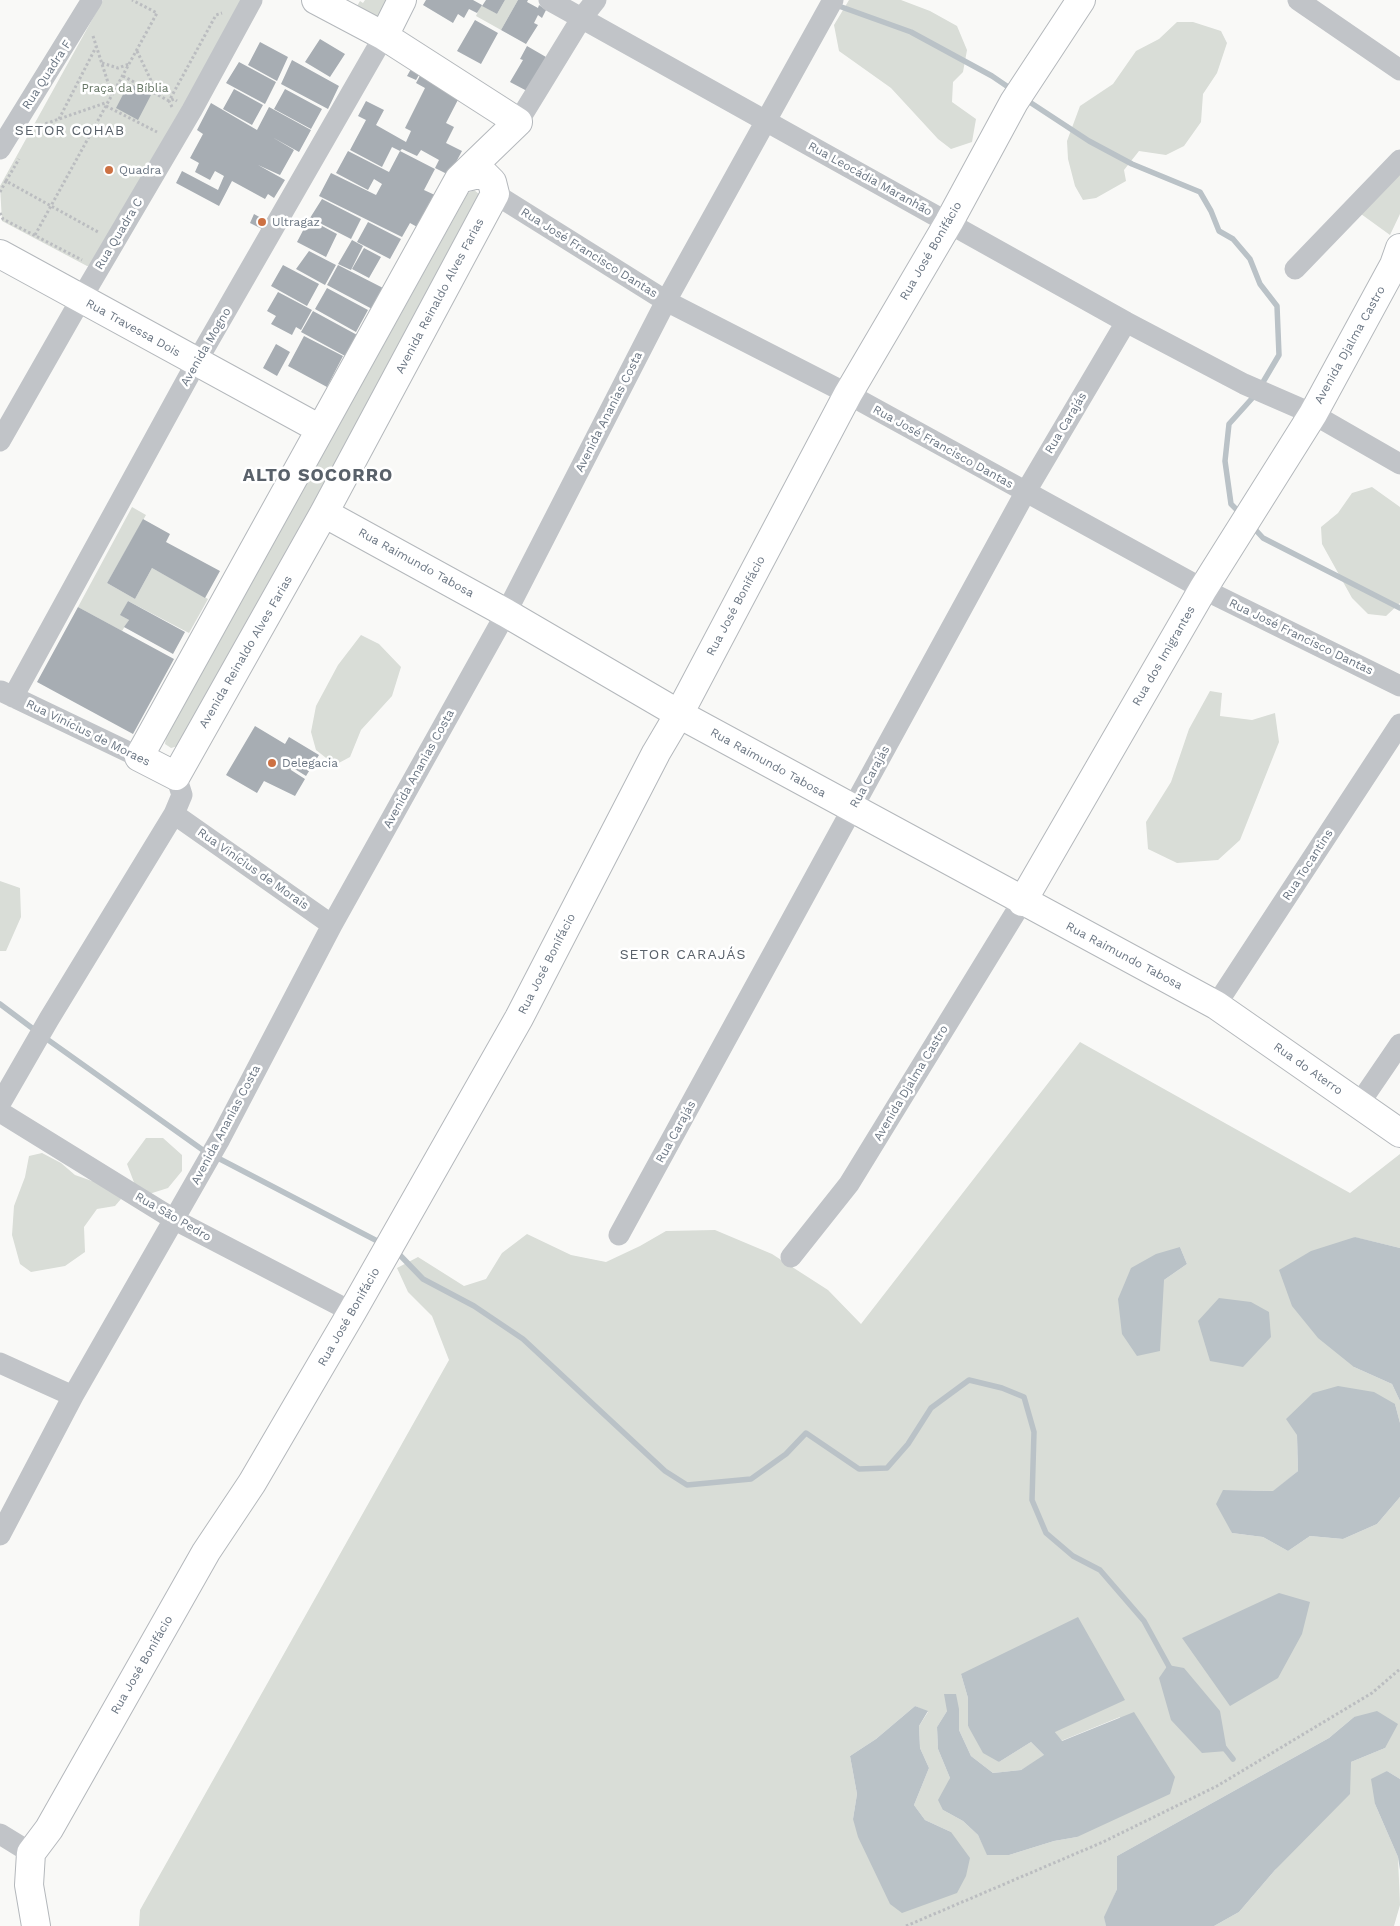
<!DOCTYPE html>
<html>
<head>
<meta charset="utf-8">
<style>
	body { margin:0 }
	canvas { display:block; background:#f9f9f7 }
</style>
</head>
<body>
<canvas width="1400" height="1926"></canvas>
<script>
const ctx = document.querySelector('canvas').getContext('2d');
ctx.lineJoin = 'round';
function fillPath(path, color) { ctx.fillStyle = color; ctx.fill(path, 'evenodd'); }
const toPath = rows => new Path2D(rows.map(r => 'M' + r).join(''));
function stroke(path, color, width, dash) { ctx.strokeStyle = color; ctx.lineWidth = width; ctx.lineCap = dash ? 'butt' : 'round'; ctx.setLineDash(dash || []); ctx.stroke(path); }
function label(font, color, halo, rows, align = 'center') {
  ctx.font = font + ' "Work Sans",sans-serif'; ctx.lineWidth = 5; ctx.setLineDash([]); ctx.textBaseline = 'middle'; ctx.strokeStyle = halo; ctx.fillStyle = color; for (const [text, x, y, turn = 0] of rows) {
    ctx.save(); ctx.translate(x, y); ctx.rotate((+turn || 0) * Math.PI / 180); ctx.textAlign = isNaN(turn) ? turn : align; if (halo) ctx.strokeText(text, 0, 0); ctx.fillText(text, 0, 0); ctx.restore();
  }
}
fillPath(toPath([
	[103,0,243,0,96,265,87,266,2,221,0,186],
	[365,0,391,0,381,15,376,16,356,8,360,1,363,3],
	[505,0,518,0,501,30,476,16,481,5,497,14],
	[849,0,901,0,930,11,957,26,967,50,963,72,953,82,952,102,976,119,972,142,951,149,938,139,891,88,839,51,834,25],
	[1177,22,1193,22,1221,31,1227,43,1217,73,1203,94,1201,122,1184,146,1166,155,1139,151,1124,170,1126,181,1096,198,1083,200,1075,186,1068,159,1067,141,1080,106,1113,84,1136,51,1159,39],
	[1400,172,1400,214,1390,235,1361,214],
	[474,190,479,194,479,198,337,462,181,741,178,746,171,748,165,744,166,737,468,193],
	[1372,487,1400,507,1400,603,1386,616,1368,614,1352,598,1322,544,1321,527,1338,513,1352,493],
	[132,507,146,515,107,583,135,599,152,568,208,599,189,633,128,601,121,615,129,620,122,631,78,607],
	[361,635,379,644,401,667,392,696,361,730,350,757,335,765,316,750,311,732,316,706,338,665],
	[1210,691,1222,693,1220,716,1252,720,1275,713,1279,742,1240,840,1218,860,1177,863,1148,849,1146,822,1171,782,1189,729],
	[0,881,20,888,21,917,6,951,0,951],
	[1080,1042,1350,1193,1400,1154,1400,1248,1354,1237,1354,1367,1392,1384,1400,1401,1400,1423,1395,1404,1297,1435,1298,1471,1274,1491,1223,1490,1232,1533,1263,1537,1288,1551,1310,1536,1343,1539,1377,1524,1400,1497,1400,1779,1387,1771,1375,1804,1398,1857,1400,1905,1394,1926,1214,1926,1239,1912,1275,1870,1351,1762,1385,1748,1354,1717,1329,1738,1117,1856,1117,1889,1105,1917,1106,1926,139,1926,140,1910,449,1360,432,1316,408,1292,397,1268,418,1257,464,1286,486,1279,502,1253,527,1234,571,1255,606,1262,640,1246,666,1231,715,1230,772,1254,828,1290,861,1324],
	[1180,1247,1187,1264,1164,1280],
	[961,1674,1055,1732,1061,1741,1120,1717,1077,1837,1054,1841,1009,1855,988,1855,978,1835,963,1821,943,1810,950,1778,938,1749,937,1727,947,1711,959,1709,959,1730,971,1756,993,1773,1021,1770,1045,1756,1031,1742,999,1762,968,1726,968,1698],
	[915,1706,928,1712,919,1726,920,1748,929,1768,914,1805,925,1820,951,1832,853,1819,857,1794,850,1756,876,1739],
	[146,1138,163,1138,182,1155,182,1171,168,1188,149,1194,135,1185,127,1164],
	[42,1153,61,1163,75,1175,92,1181,105,1182,121,1199,115,1206,97,1209,84,1227,85,1252,65,1266,31,1272,20,1264,12,1235,14,1206,25,1177,29,1156]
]), '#d9ddd7');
fillPath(toPath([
	[1355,1237,1400,1248,1400,1401,1392,1384,1354,1367,1318,1338,1292,1306,1279,1270,1311,1251],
	[1180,1247,1187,1264,1164,1280,1160,1351,1137,1356,1122,1334,1118,1299,1131,1268,1156,1254],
	[1219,1298,1251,1302,1269,1312,1271,1337,1243,1367,1210,1361,1198,1321],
	[1338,1386,1374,1392,1395,1404,1400,1423,1400,1497,1377,1524,1343,1539,1310,1536,1288,1551,1263,1537,1232,1533,1216,1504,1223,1490,1273,1491,1298,1471,1297,1435,1286,1419,1313,1393],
	[1279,1593,1310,1602,1302,1634,1278,1678,1230,1706,1182,1638],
	[1078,1617,1125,1700,1055,1732,1062,1741,1134,1712,1175,1777,1170,1794,1077,1837,1054,1841,1009,1855,987,1855,978,1835,963,1821,943,1810,938,1800,950,1778,938,1749,937,1727,947,1711,944,1694,956,1694,959,1709,959,1730,971,1756,993,1773,1021,1770,1044,1755,1031,1742,999,1762,983,1753,968,1726,968,1698,961,1674],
	[1168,1665,1184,1668,1220,1711,1227,1751,1202,1753,1171,1720,1159,1678],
	[915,1706,928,1711,919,1726,920,1748,929,1768,914,1805,925,1820,951,1832,970,1858,966,1876,957,1893,902,1913,890,1904,858,1837,853,1819,857,1794,850,1756,876,1739],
	[1377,1711,1398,1724,1385,1748,1351,1762,1350,1794,1275,1870,1239,1912,1214,1926,1106,1926,1104,1917,1117,1889,1117,1856,1329,1738,1354,1717],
	[1387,1771,1400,1779,1400,1870,1398,1857,1375,1804,1371,1779]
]), '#bac2c7');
stroke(toPath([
	[836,5,911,32,992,76,1014,91],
	[1025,99,1089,141,1132,164,1200,192,1211,211,1219,231,1233,239,1250,259,1260,284,1277,306,1279,355,1256,394,1229,424,1225,461,1231,504,1241,514],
	[1252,526,1263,538,1400,608],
	[0,1004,36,1031],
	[44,1037,207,1153],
	[216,1157,383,1244],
	[395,1250,423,1279,474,1306,523,1339,665,1471,687,1485,751,1479,786,1454,806,1433,859,1469,887,1468,908,1444,931,1408,969,1380,1002,1388,1024,1397,1034,1432,1032,1500,1046,1533,1073,1556,1100,1570,1144,1621,1172,1672],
	[1222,1745,1233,1759]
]), '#bac2c7', 5.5);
fillPath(toPath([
	[426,0,473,0,482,5,477,13,469,9,464,18,458,14,453,23,423,5],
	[486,0,505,0,497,14,482,6],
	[518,0,528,0,527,2,538,8,539,5,546,10,542,18,538,15,534,23,538,25,526,44,501,30],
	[475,20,498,33,481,64,457,51],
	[320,39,345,54,330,77,305,62],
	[260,42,288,57,277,81,248,65],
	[527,46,546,57,527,91,510,82,523,60,520,59],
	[406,59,423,68,416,80,407,76,411,69,403,65],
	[292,60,339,86,328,109,281,84],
	[239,62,276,82,265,104,226,83],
	[423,70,462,92,446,123,454,127,446,143,462,151,449,175,435,168,439,160,421,150,417,156,402,149,400,151,392,147,382,167,350,150,366,120,358,116,366,101,384,110,376,125,406,142,411,131,405,128,425,88,416,83],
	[129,83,151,95,138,120,116,108],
	[234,89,263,105,252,125,223,109],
	[285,89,322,109,311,129,274,109],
	[211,103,257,130,269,107,311,130,299,152,272,137,294,150,280,175,258,165,285,180,274,198,268,194,265,199,232,181,219,206,176,183,182,171,218,190,224,176,215,171,210,180,195,172,199,163,190,158,203,134,197,130],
	[348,151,389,172,400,151,435,169,424,190,437,196,419,228,410,223,402,237,319,196,331,173,376,195,382,184,374,179,368,190,336,173],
	[322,199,361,219,351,239,310,218],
	[254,214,270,223,266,231,250,223],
	[309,219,337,234,326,257,297,242],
	[368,222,401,239,390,259,357,242],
	[352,240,363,246,351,270,338,264],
	[364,248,381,257,369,278,352,269],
	[309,251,336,265,325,285,296,269],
	[283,265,319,284,307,306,271,286],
	[338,265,385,289,374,310,327,285],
	[327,288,368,310,356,332,315,309],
	[278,292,312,310,301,330,296,327,292,335,271,324,276,316,267,311],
	[313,311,359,336,347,357,301,332],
	[304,336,343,356,327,387,288,366],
	[276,344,290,352,277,376,263,368],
	[143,519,170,534,166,542,220,571,205,598,152,568,135,599,107,583],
	[128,601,185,632,173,654,124,627,129,620,120,615],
	[78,607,174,659,133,734,37,682],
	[255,726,285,744,289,737,319,755,306,776,290,766,291,770,305,779,295,796,264,781,257,793,226,775]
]), '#a7adb3');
const secondary = toPath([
	[316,0,384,36,518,122],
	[384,36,402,0],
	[475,175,485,175,492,182,495,194,324,513,176,776,139,757,459,179,475,175],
	[459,179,518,122],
	[0,254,320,429],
	[324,513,506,613,679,714,1216,1005,1400,1133],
	[1022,902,1203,589,1313,414,1394,265,1400,248],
	[36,1926,29,1885,31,1853,49,1829,206,1552,252,1483,352,1312,519,1018,656,753,679,714,848,394,949,222,1014,102,1081,0]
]);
stroke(secondary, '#b4b8bc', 30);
stroke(toPath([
	[93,36,112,95],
	[137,51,158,95],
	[102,63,118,68,129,64],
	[123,76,169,101,174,99,177,101],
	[106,106,157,132],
	[172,107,169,101,216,15,222,13],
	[59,119,96,47],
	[36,127,108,102],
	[6,181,19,159],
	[0,192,6,181,98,232],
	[0,213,3,219,82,260],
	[35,235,157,13,132,0],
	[906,1926,1103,1842,1217,1786,1372,1693,1400,1669]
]), '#bbbdc0', 3, [2.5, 2.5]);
stroke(toPath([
	[549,0,1126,322,1244,384,1313,414,1400,464],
	[1298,0,1400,70],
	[518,122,581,19,596,0],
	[0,149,92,0],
	[495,194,666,301,848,394,1203,589,1400,686],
	[1295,269,1400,160],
	[0,441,81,299,192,110,252,0],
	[1,691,139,757],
	[13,697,196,363,384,36],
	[174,814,332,925],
	[1216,1005,1400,724],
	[0,1104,49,1019,174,814,182,795,176,776],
	[1359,1104,1400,1044],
	[0,1112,175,1220,352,1312],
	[619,1235,1025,493,1126,322],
	[791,1257,849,1184,1022,902],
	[0,1363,73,1396],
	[0,1535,73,1396,220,1139,332,925,506,613,666,301,833,0],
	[0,1834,31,1853]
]), '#c1c4c8', 21);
stroke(secondary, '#fff', 28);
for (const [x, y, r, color] of [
	[109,170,5,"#cd7143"],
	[262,222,5,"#cd7143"],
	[272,763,5,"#cd7143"]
]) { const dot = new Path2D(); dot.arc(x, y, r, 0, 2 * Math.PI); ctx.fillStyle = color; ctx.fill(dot); stroke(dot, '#fff', 2); }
label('12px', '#6c7784', '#fff', [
	["Rua Quadra F",47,75,-57],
	["Rua Leocádia Maranhão",870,179,29],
	["Rua Quadra C",119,234,-59],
	["Rua José Bonifácio",931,251,-60],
	["Rua José Francisco Dantas",589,253,32],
	["Avenida Reinaldo Alves Farias",440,296,-62],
	["Rua Travessa Dois",133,328,29],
	["Avenida Djalma Castro",1350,345,-61],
	["Avenida Mogno",206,347,-60],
	["Avenida Ananias Costa",609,412,-63],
	["Rua Carajás",1066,423,-59],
	["Rua José Francisco Dantas",943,447,29],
	["Rua Raimundo Tabosa",416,563,29],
	["Rua José Bonifácio",736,606,-62],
	["Rua José Francisco Dantas",1301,637,26],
	["Avenida Reinaldo Alves Farias",246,652,-60],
	["Rua dos Imigrantes",1164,656,-60],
	["Rua Vinícius de Moraes",88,733,26],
	["Rua Raimundo Tabosa",768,763,29],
	["Avenida Ananias Costa",419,769,-61],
	["Rua Carajás",870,777,-61],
	["Rua Tocantins",1308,865,-57],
	["Rua Vinícius de Morais",253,869,35],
	["Rua Raimundo Tabosa",1124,956,28],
	["Rua José Bonifácio",547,964,-63],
	["Rua do Aterro",1308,1069,35],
	["Avenida Djalma Castro",911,1083,-59],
	["Avenida Ananias Costa",226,1125,-62],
	["Rua Carajás",676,1132,-61],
	["Rua São Pedro",173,1217,30],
	["Rua José Bonifácio",349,1317,-60],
	["Rua José Bonifácio",142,1665,-60]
]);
label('12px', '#677766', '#fff', [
	["Praça da Bíblia",125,88]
]);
label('12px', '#6c7784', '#fff', [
	["Quadra",119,170],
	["Ultragaz",272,222],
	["Delegacia",282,763]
], 'left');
ctx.letterSpacing = '1px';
label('14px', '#59616a', '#fff', [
	["SETOR COHAB",70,131],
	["SETOR CARAJÁS",683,955]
]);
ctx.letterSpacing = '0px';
ctx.letterSpacing = '1px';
label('bold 18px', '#59616a', '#fff', [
	["ALTO SOCORRO",318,476]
]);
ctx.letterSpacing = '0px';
</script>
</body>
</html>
